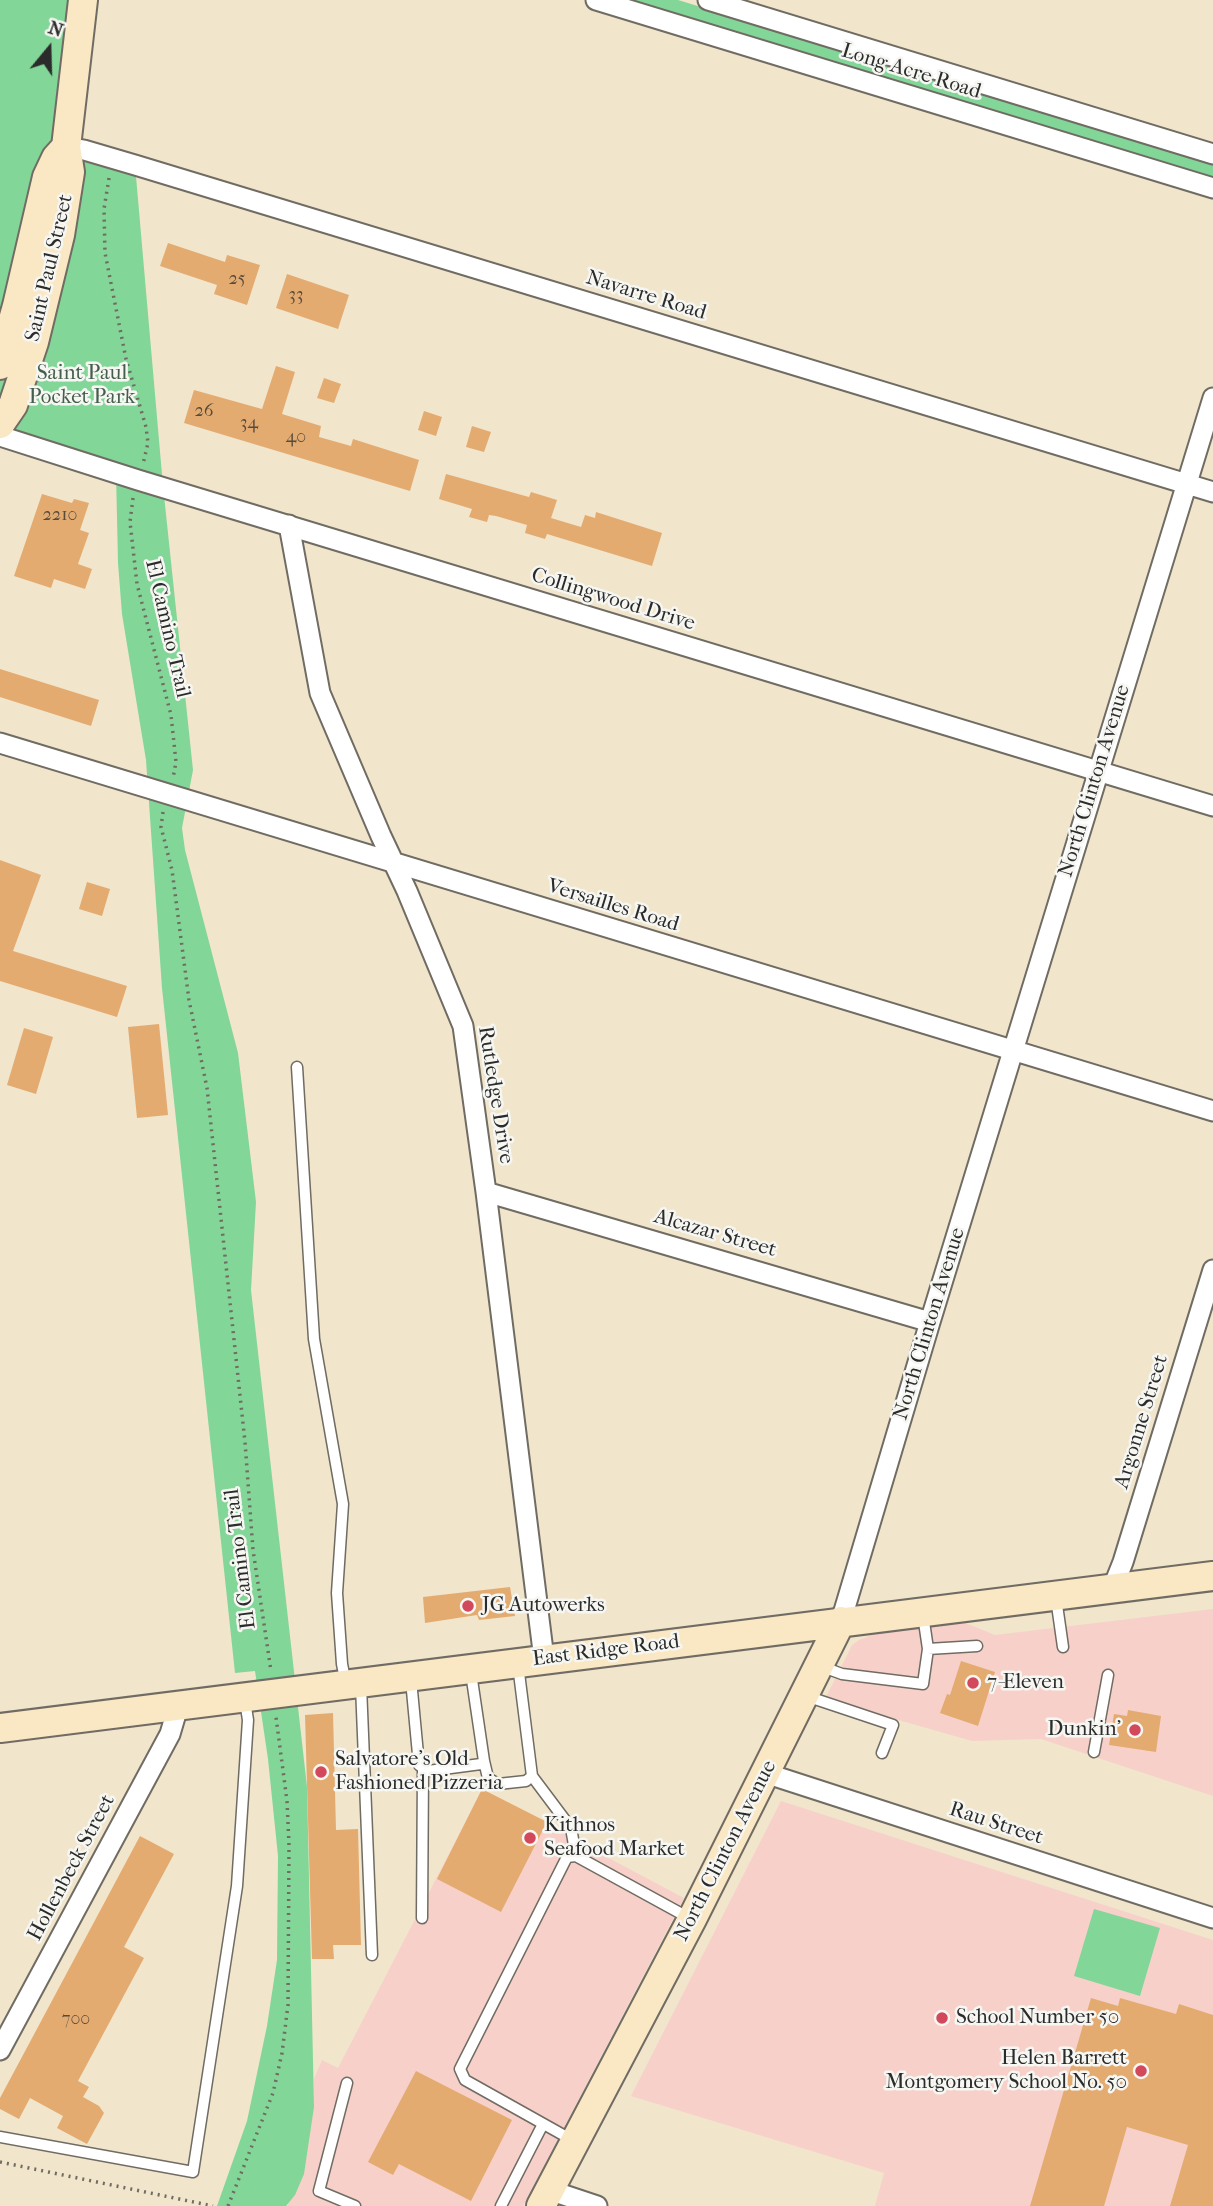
<!DOCTYPE html>
<html>
<head>
<meta charset="utf-8">
<style>
	body { margin:0 }
	#map { position:relative; width:1213px; height:2206px; overflow:hidden; background:#f1e5cc; font-family:"IM FELL French Canon",serif }
	canvas { display:block }
	.north { position:absolute; left:14px; top:14px; width:70px; height:70px; -webkit-text-stroke:5px #f6f6f2; paint-order:stroke; rotate:19deg; font-size:19px; font-weight:700; line-height:28px; text-align:center; color:#2b2b2b }
	.north::after { content:''; display:block; margin:auto; width:24px; height:32px; background:#2b2b2b; clip-path:polygon(50% 0,100% 100%,50% 72%,0 100%) }
</style>
</head>
<body>
<div id="map">
<canvas width="1213" height="2206"></canvas>
<div class="north">N</div>
</div>
<script>
const ctx = document.querySelector('canvas').getContext('2d');
ctx.lineJoin = 'round';
function fillPath(path, color) { ctx.fillStyle = color; ctx.fill(path, 'evenodd'); }
const toPath = rows => new Path2D(rows.map(r => 'M' + r).join(''));
function stroke(path, color, width, dash) { ctx.strokeStyle = color; ctx.lineWidth = width; ctx.lineCap = dash ? 'butt' : 'round'; ctx.setLineDash(dash || []); ctx.stroke(path); }
function label(font, color, halo, rows, align = 'center') {
  ctx.font = font + ' "IM FELL French Canon",serif'; ctx.lineWidth = 5; ctx.setLineDash([]); ctx.textBaseline = 'middle'; ctx.strokeStyle = halo; ctx.fillStyle = color; for (const [text, x, y, turn = 0] of rows) {
    ctx.save(); ctx.translate(x, y); ctx.rotate((+turn || 0) * Math.PI / 180); ctx.textAlign = isNaN(turn) ? turn : align; if (halo) ctx.strokeText(text, 0, 0); ctx.fillText(text, 0, 0); ctx.restore();
  }
}
fillPath(toPath([
	[1213,1609,1213,1796,1041,1739,972,1741,825,1699,852,1645,859,1640,877,1633,963,1622,995,1635],
	[482,1790,558,1828,586,1846,684,1898,523,2206,286,2206,288,2205,314,2107,314,2079,322,2060,338,2068],
	[781,1801,1213,1940,1213,2206,875,2206,884,2173,631,2096]
]), '#f7d1c9');
fillPath(toPath([
	[0,0,83,0,66,147,135,165,163,486,193,770,182,828,185,850,238,1053,256,1202,251,1290,307,1787,314,2107,304,2174,295,2195,286,2206,217,2206,247,2121,267,2026,277,1960,278,1856,268,1759,255,1671,235,1673,162,988,146,760,122,614,118,563,116,472,0,436],
	[635,0,678,0,1213,163,1213,179,638,5],
	[1094,1909,1160,1928,1140,1996,1074,1976]
]), '#82d698');
fillPath(toPath([
	[168,243,225,262,227,255,260,265,247,305,214,294,217,285,160,266],
	[287,274,349,295,338,329,276,308],
	[276,366,295,372,282,414,321,426,319,437,351,446,353,439,419,460,410,491,184,423,194,390,262,409],
	[324,378,341,384,334,403,317,398],
	[424,411,442,417,436,436,418,430],
	[472,426,491,432,484,452,466,447],
	[446,474,529,497,531,492,557,500,551,518,581,527,585,515,595,518,596,512,662,533,652,566,547,534,545,539,525,533,527,525,496,516,489,515,487,522,469,517,472,509,439,499],
	[42,494,72,503,74,499,89,503,80,530,89,533,78,564,92,569,85,589,54,579,51,588,14,576],
	[0,669,99,700,91,726,0,697],
	[0,860,41,875,13,951,127,986,117,1017,0,981],
	[87,882,110,889,102,916,79,909],
	[159,1024,168,1115,137,1118,128,1027],
	[24,1028,53,1037,36,1094,7,1085],
	[510,1587,515,1616,479,1620,477,1615,425,1623,423,1597],
	[961,1661,995,1672,978,1726,940,1713,947,1694,950,1695],
	[1128,1710,1161,1716,1156,1752,1109,1745,1114,1714,1127,1716],
	[333,1713,336,1830,358,1829,361,1945,333,1945,334,1959,312,1959,305,1715],
	[482,1789,547,1822,501,1912,437,1879],
	[140,1836,174,1854,124,1947,144,1958,78,2081,89,2087,83,2097,99,2106,104,2113,87,2144,57,2128,63,2116,30,2098,19,2119,0,2109,0,2098],
	[1091,1998,1118,2006,1120,1998,1176,2014,1179,2004,1213,2015,1213,2206,1170,2206,1188,2145,1127,2127,1104,2206,1030,2206],
	[416,2071,512,2120,471,2201,399,2164,393,2175,368,2162]
]), '#e4ab71');
const service = toPath([
	[297,1067,314,1339,343,1504,337,1593,342,1664,346,1684],
	[1056,1598,1063,1647],
	[928,1649,977,1646],
	[820,1666,842,1674,923,1684,928,1649,923,1615],
	[411,1680,419,1765,428,1771,481,1764,484,1761,471,1673],
	[361,1686,372,1955],
	[806,1696,893,1725,882,1753],
	[1094,1752,1108,1675],
	[484,1761,488,1778,498,1784,526,1781,532,1776,518,1665],
	[532,1776,571,1828,576,1856],
	[422,1918,423,1769],
	[347,2083,319,2191,355,2206],
	[0,2137,193,2172,237,1886,248,1720,245,1701],
	[574,2141,465,2080,460,2069,567,1857,576,1856,691,1919],
	[501,2206,543,2124]
]);
const minor = toPath([
	[596,0,1213,188],
	[708,0,1213,154],
	[66,147,84,150,135,165,1213,492],
	[0,436,138,480,1213,806],
	[289,525,320,693,381,836,407,891,463,1026,486,1192,544,1659],
	[0,743,1213,1111],
	[486,1192,930,1322],
	[1113,1587,1123,1562,1213,1270],
	[841,1621,930,1322,1213,398],
	[765,1773,1213,1918],
	[0,2050,170,1734,175,1717,174,1706],
	[549,2190,597,2206]
]);
const secondary = toPath([
	[0,365,17,306,47,177,56,158,66,147],
	[0,424,13,405,34,342,60,235,70,172,66,147,83,0],
	[0,1728,1213,1576],
	[541,2206,692,1919,841,1621]
]);
stroke(service, '#706c63', 13);
stroke(minor, '#706c63', 23);
stroke(secondary, '#706c63', 32);
stroke(toPath([
	[109,178,104,209,105,253,126,359,146,427,148,443,143,464],
	[133,498,130,522,137,584,171,715,176,762,173,778],
	[163,812,161,827,172,870,189,1000,207,1088,245,1442,253,1550,271,1671],
	[0,2162,213,2206],
	[228,2206,273,2093,282,2053,288,2005,289,1845,287,1801,276,1717]
]), '#706c63', 3.5, [2, 5]);
stroke(service, '#fff', 10);
stroke(minor, '#fff', 19);
stroke(secondary, '#fae7c3', 28);
for (const [x, y, r, color] of [
	[468,1606,7,"#d1495b"],
	[973,1683,7,"#d1495b"],
	[1135,1730,7,"#d1495b"],
	[321,1772,7,"#d1495b"],
	[530,1838,7,"#d1495b"],
	[942,2018,7,"#d1495b"],
	[1141,2071,7,"#d1495b"]
]) { const dot = new Path2D(); dot.arc(x, y, r, 0, 2 * Math.PI); ctx.fillStyle = color; ctx.fill(dot); stroke(dot, '#f6f6f2', 2.5); }
label('18px', '#594b3c', null, [
	["25",237,280],
	["33",296,296],
	["26",204,412],
	["34",249,424],
	["40",296,438],
	["2210",60,516],
	["700",76,2020]
]);
label('21px', '#2b2b2b', '#f6f6f2', [
	["Long Acre Road",911,72,17],
	["Saint Paul Street",50,268,-77],
	["Navarre Road",646,296,17],
	["Collingwood Drive",613,600,17],
	["El Camino Trail",167,629,77],
	["North Clinton Avenue",1095,781,-73],
	["Versailles Road",613,906,17],
	["Rutledge Drive",495,1095,81],
	["Alcazar Street",715,1234,16],
	["North Clinton Avenue",930,1324,-73],
	["Argonne Street",1142,1422,-73],
	["El Camino Trail",241,1559,-97],
	["East Ridge Road",606,1651,-7],
	["Rau Street",996,1824,18],
	["North Clinton Avenue",726,1851,-63],
	["Hollenbeck Street",72,1868,-62]
]);
label('21px', '#455e4c', '#f6f6f2', [
	["Saint Paul",82,374],
	["Pocket Park",82,398]
]);
label('21px', '#2b2b2b', '#f6f6f2', [
	["JG Autowerks",482,1606],
	["7-Eleven",987,1683],
	["Dunkin'",1121,1730,"right"],
	["Salvatore's Old",335,1760],
	["Fashioned Pizzeria",335,1784],
	["Kithnos",544,1826],
	["Seafood Market",544,1850],
	["School Number 50",956,2018],
	["Helen Barrett",1127,2059,"right"],
	["Montgomery School No. 50",1127,2083,"right"]
], 'left');
</script>
</body>
</html>
